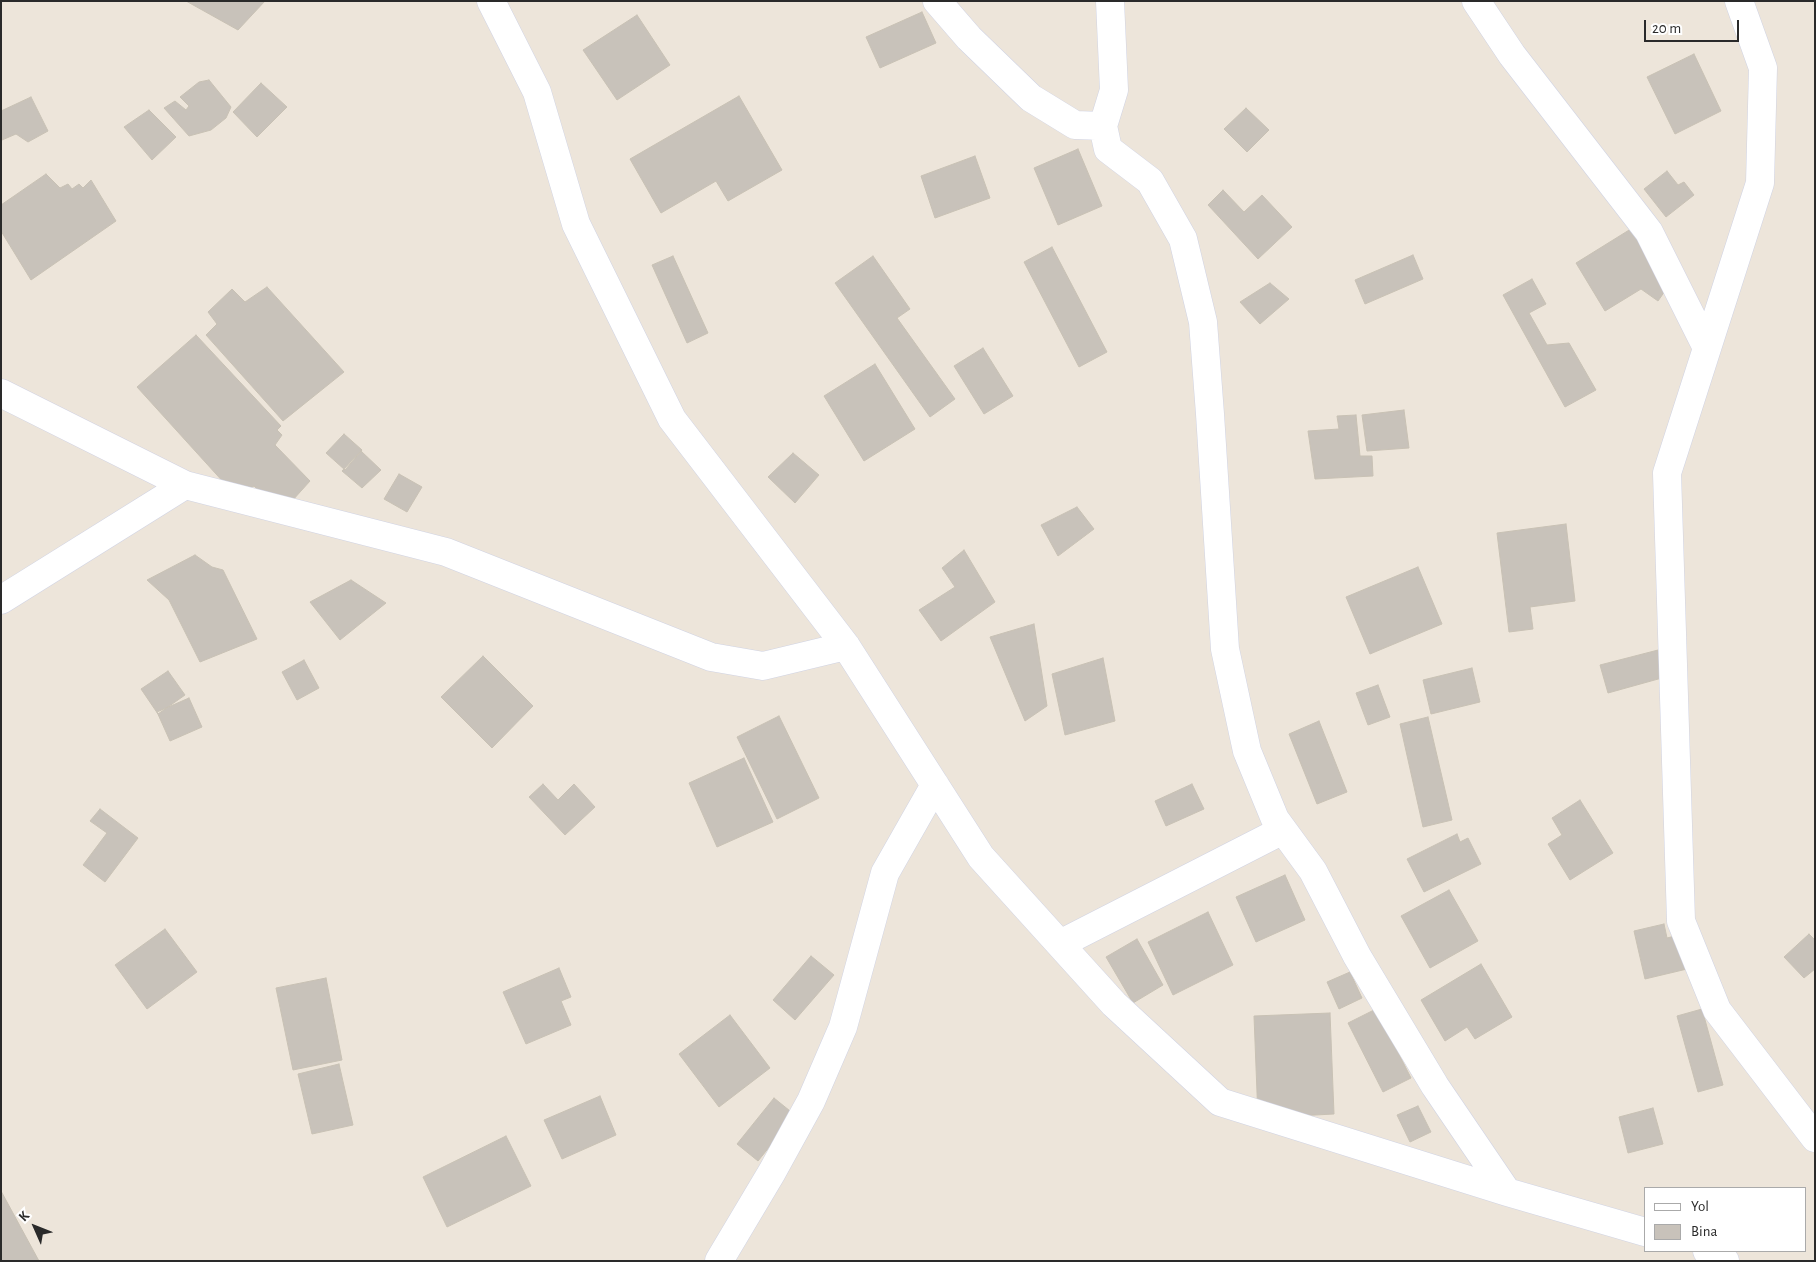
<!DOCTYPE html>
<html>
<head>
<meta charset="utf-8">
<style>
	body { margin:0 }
	#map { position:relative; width:1816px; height:1262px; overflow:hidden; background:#ede5da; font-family:"Alegreya Sans",sans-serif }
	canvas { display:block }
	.frame { position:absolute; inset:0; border:2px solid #2a2a2a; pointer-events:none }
	.legend { position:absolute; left:1644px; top:1187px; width:162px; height:65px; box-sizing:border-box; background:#fff; border:1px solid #aaa; margin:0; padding:6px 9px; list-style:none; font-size:15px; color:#2a2a2a }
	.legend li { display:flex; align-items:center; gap:10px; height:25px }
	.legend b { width:25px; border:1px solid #aaa }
	.north { position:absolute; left:10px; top:1202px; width:50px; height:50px; -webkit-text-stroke:4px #fff; paint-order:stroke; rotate:314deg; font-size:14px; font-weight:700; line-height:20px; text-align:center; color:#2a2a2a }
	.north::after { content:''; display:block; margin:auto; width:18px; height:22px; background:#2a2a2a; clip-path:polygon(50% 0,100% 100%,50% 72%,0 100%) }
	.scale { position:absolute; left:1644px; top:20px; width:95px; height:22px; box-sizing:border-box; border:2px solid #2a2a2a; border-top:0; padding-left:6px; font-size:15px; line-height:18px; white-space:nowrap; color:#2a2a2a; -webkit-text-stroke:4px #fff; paint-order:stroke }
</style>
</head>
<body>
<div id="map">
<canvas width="1816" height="1262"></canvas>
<div class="frame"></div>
<ul class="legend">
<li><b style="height:6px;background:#fff"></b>Yol</li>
<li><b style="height:14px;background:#c8c2ba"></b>Bina</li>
</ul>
<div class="north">K</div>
<div class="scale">20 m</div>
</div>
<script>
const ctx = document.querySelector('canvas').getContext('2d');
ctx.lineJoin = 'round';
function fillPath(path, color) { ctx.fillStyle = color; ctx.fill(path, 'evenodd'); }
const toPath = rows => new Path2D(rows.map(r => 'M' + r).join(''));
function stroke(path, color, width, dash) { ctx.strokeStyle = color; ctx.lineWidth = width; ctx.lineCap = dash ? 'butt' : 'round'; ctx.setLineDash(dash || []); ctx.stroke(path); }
const building = toPath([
	[186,1,265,1,238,30,186,1],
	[922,12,936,43,880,68,866,37,922,12],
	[637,15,670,65,617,100,583,50,637,15],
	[1694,54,1721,111,1675,134,1647,77,1694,54],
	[209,80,231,107,226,118,211,130,189,136,164,108,175,101,186,110,189,106,180,97,199,82,209,80],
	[261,83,287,107,257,137,233,112,261,83],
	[739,96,782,170,728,201,716,181,661,213,630,159,739,96],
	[31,97,48,131,28,142,16,134,2,140,1,111,31,97],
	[1246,108,1269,130,1247,152,1224,129,1246,108],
	[149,110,176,137,152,160,124,127,149,110],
	[1078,149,1102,206,1058,225,1034,168,1078,149],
	[975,156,990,198,935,218,921,176,975,156],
	[1667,171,1678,185,1684,182,1694,195,1666,217,1644,189,1667,171],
	[46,174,60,188,68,184,72,189,79,184,83,188,91,180,116,221,31,280,1,231,1,205,46,174],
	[1223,190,1244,212,1262,195,1292,227,1258,259,1208,205,1223,190],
	[1634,227,1665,291,1658,301,1641,289,1605,311,1576,263,1634,227],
	[1052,247,1107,352,1079,367,1024,262,1052,247],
	[1413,255,1423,279,1365,304,1355,280,1413,255],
	[673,256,708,333,687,343,652,265,673,256],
	[873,256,910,309,897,318,955,399,930,417,835,283,873,256],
	[1532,279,1546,304,1529,313,1547,345,1569,343,1596,390,1565,407,1503,295,1532,279],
	[1270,283,1289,299,1260,324,1240,302,1270,283],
	[267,287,344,372,283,421,206,335,217,324,208,312,232,289,245,302,267,287],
	[196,335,281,426,277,430,282,435,275,445,310,481,292,501,273,504,254,486,236,496,137,387,196,335],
	[983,348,1013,396,984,414,954,366,983,348],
	[875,364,915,429,864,461,824,396,875,364],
	[1404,410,1409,448,1367,451,1362,415,1404,410],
	[1356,415,1360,456,1372,456,1373,476,1315,479,1308,431,1339,429,1337,416,1356,415],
	[344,434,362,450,345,470,326,453,344,434],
	[361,451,381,470,362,488,342,471,361,451],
	[793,453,819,475,795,503,768,477,793,453],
	[399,474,422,487,407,512,384,499,399,474],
	[1077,507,1094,529,1058,556,1041,525,1077,507],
	[1566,524,1575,601,1530,607,1533,629,1509,632,1497,533,1566,524],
	[964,550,995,602,941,641,919,610,955,587,942,568,964,550],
	[195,555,212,567,223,570,257,639,200,662,169,600,147,580,195,555],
	[1418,567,1442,624,1370,654,1346,597,1418,567],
	[351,580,386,603,340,640,310,602,351,580],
	[1034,624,1047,706,1025,721,990,637,1034,624],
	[1662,649,1669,676,1608,693,1600,665,1662,649],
	[483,656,533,706,492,748,441,697,483,656],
	[1103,658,1115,721,1065,735,1052,674,1103,658],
	[304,660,319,688,297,700,282,672,304,660],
	[1472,668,1480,702,1431,714,1423,680,1472,668],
	[168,671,185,695,158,714,141,689,168,671],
	[1378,685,1390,717,1368,725,1356,693,1378,685],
	[189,698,202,727,170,741,157,712,189,698],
	[779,716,819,798,777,819,737,737,779,716],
	[1428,717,1452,820,1423,827,1400,724,1428,717],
	[1319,721,1347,792,1317,804,1289,734,1319,721],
	[744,758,773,822,717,847,689,783,744,758],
	[543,784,558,800,574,784,595,807,565,835,529,797,543,784],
	[1192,784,1204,809,1166,826,1155,801,1192,784],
	[1580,800,1613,853,1570,880,1548,844,1562,835,1552,818,1580,800],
	[100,809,138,838,105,882,83,865,107,833,90,821,100,809],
	[1457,834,1460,842,1468,838,1481,864,1424,892,1407,859,1457,834],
	[1285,875,1305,920,1256,942,1236,897,1285,875],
	[1449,890,1478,941,1430,968,1401,916,1449,890],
	[1208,912,1233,965,1173,995,1148,942,1208,912],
	[1664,924,1667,938,1679,935,1687,969,1645,979,1634,931,1664,924],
	[165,929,197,972,147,1009,115,965,165,929],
	[1809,934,1815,940,1815,969,1804,978,1784,957,1809,934],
	[1137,939,1163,985,1133,1003,1106,957,1137,939],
	[811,956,834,975,795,1020,773,1000,811,956],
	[1481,964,1512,1017,1475,1039,1467,1027,1445,1041,1421,1000,1481,964],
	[559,968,571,997,561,1001,571,1025,526,1044,503,992,559,968],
	[1350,972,1362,998,1339,1009,1327,982,1350,972],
	[326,978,342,1060,293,1070,276,988,326,978],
	[1376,1009,1411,1078,1383,1092,1348,1023,1376,1009],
	[1702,1009,1723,1085,1698,1092,1677,1016,1702,1009],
	[1330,1013,1334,1114,1258,1118,1254,1016,1330,1013],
	[730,1015,770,1068,719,1107,679,1054,730,1015],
	[339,1064,353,1125,312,1134,298,1074,339,1064],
	[600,1096,616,1135,562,1159,544,1120,600,1096],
	[774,1098,795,1115,758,1161,737,1144,774,1098],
	[1418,1106,1431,1132,1410,1142,1397,1115,1418,1106],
	[1653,1108,1663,1144,1628,1153,1619,1117,1653,1108],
	[506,1136,531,1186,447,1227,423,1177,506,1136],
	[1,1191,39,1261,1,1261,1,1191]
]);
fillPath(building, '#c8c2ba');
stroke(building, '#c8c1b4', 1);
const street = toPath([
	[491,1,537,92,576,224,672,419,846,646,981,857,1114,1004,1220,1102,1507,1192,1645,1232],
	[937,1,969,38,1031,98,1075,125,1103,126,1108,149,1150,181,1183,239,1203,322,1210,414,1225,649,1247,751,1275,819,1313,871,1357,956,1435,1086,1507,1192],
	[1476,1,1512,55,1649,232,1707,348],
	[1739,1,1763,68,1760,183,1667,473,1681,921,1717,1010,1815,1138],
	[1103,126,1114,90,1110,1],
	[1,393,185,485,446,552,711,657,763,666,846,646],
	[1,600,185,485],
	[1060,944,1283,830],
	[1707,1251,1714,1253,1725,1261],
	[719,1261,772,1172,811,1101,843,1027,885,873,935,785]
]);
stroke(street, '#d0d3e3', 29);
stroke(street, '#fff', 28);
</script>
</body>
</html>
